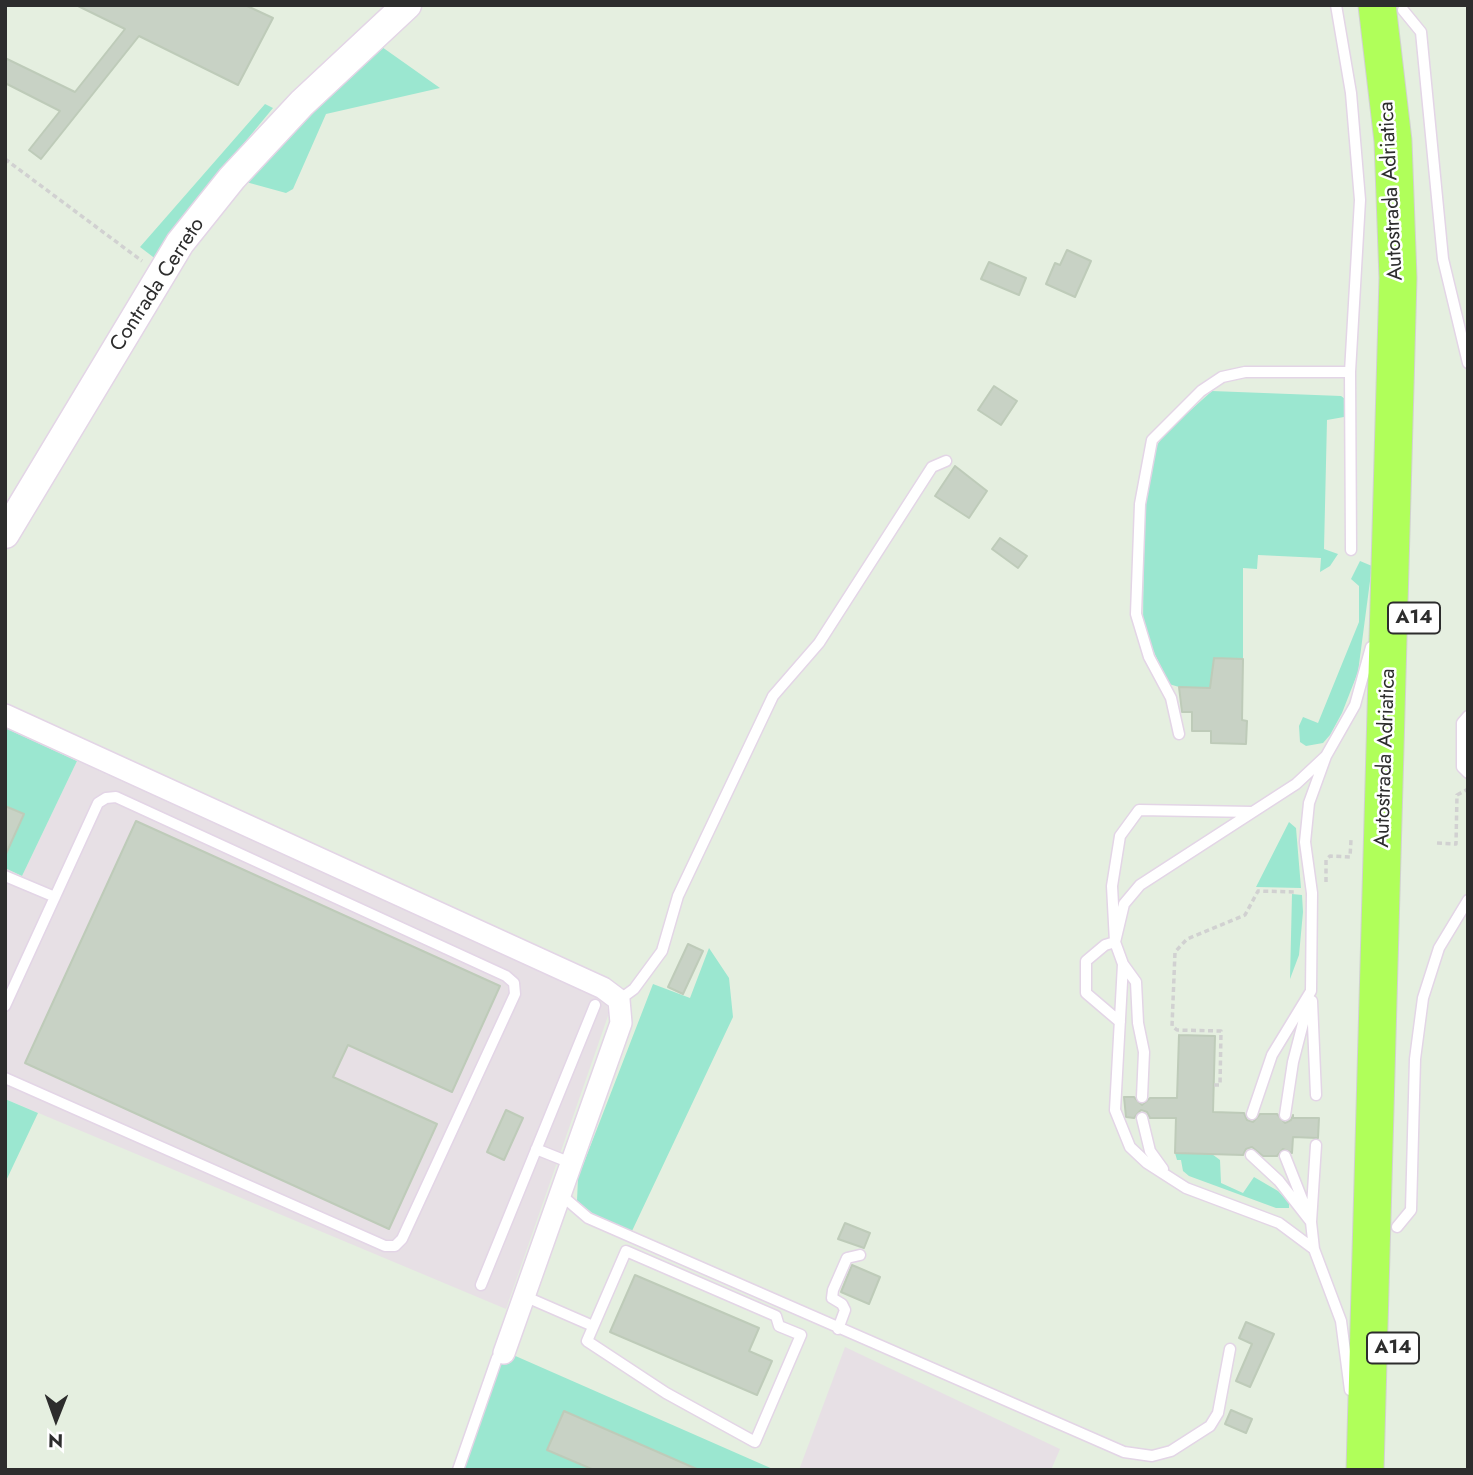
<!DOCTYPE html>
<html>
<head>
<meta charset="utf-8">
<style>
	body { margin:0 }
	#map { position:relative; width:1473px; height:1475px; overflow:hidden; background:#e5efe0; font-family:Jost,sans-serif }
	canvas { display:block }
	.frame { position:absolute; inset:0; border:7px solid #2d2d2d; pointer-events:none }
	.north { position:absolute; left:21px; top:1384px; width:70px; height:70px; -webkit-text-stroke:5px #fff; paint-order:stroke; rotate:181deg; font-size:19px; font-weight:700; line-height:28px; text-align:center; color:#2d2d2d }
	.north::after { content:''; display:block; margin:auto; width:24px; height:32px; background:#2d2d2d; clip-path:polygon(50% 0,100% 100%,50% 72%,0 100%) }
</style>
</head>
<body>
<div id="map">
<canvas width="1473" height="1475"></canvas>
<div class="frame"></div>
<div class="north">N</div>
</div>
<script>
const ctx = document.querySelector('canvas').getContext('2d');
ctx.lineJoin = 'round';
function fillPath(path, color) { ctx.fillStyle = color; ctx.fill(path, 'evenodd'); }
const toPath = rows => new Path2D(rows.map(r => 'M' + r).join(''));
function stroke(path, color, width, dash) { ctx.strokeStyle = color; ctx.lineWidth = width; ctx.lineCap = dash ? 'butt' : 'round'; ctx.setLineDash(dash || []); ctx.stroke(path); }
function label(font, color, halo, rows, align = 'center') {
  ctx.font = font + ' Jost,sans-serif'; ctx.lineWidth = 5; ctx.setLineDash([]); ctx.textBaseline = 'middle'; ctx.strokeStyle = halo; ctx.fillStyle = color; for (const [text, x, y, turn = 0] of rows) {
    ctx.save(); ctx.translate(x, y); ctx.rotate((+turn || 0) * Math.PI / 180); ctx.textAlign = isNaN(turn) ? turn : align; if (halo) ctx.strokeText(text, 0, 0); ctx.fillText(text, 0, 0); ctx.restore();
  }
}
fillPath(toPath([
	[77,761,606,1002,609,1013,506,1309,5,1099,5,868,22,876],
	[845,1347,1060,1449,1051,1470,799,1470]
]), '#e7e0e5');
fillPath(toPath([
	[382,47,440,88,326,114,293,189,286,193,246,182,302,123],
	[265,104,273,108,226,165,161,263,140,247],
	[1212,391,1341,396,1348,401,1347,414,1344,417,1327,420,1324,549,1338,554,1330,566,1320,572,1321,558,1258,555,1257,569,1243,568,1243,659,1214,658,1210,688,1179,687,1169,684,1143,629,1144,511,1151,462,1156,447,1164,434],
	[1360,561,1372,566,1358,672,1342,713,1330,735,1323,743,1306,746,1300,742,1299,726,1303,717,1318,723,1359,622,1359,586,1351,579],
	[5,728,77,761,22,876,5,868],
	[1289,822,1296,828,1301,888,1256,887],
	[1292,894,1302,895,1303,912,1299,955,1290,979],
	[709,948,729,978,733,1017,632,1231,596,1216,577,1201,578,1178,653,984,690,998],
	[5,1099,38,1113,5,1183],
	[1175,1153,1212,1154,1220,1160,1221,1183,1243,1193,1254,1177,1278,1191,1289,1202,1289,1208,1276,1208,1189,1176,1183,1171,1181,1160,1177,1160],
	[495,1347,775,1470,453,1470]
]), '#9be7d0');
const building = toPath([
	[76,5,245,5,273,18,238,85,139,36,41,159,29,150,60,111,5,83,5,58,75,92,125,29,76,5],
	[1067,250,1091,261,1075,297,1046,284,1055,263,1060,265,1067,250],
	[989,262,1026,278,1019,295,981,279,989,262],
	[994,386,1017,401,1001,425,978,410,994,386],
	[955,466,987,491,969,518,935,496,955,466],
	[1000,538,1027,556,1018,568,992,549,1000,538],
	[1214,658,1243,659,1242,720,1247,721,1246,744,1211,743,1211,731,1192,731,1192,712,1182,712,1179,687,1210,688,1214,658],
	[5,806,24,814,5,856,5,806],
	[136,821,500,986,452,1092,348,1045,333,1077,437,1124,389,1229,25,1063,136,821],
	[688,944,703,951,683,994,668,987,688,944],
	[1179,1035,1215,1036,1213,1112,1244,1113,1247,1120,1253,1122,1260,1114,1277,1114,1285,1123,1291,1120,1293,1115,1293,1118,1319,1118,1318,1138,1293,1137,1292,1153,1283,1149,1277,1156,1263,1156,1252,1147,1246,1149,1243,1155,1175,1153,1176,1118,1150,1118,1147,1112,1141,1110,1134,1118,1126,1117,1124,1097,1134,1097,1142,1105,1150,1098,1177,1098,1179,1035],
	[506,1110,523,1118,504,1160,487,1152,506,1110],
	[845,1223,870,1233,864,1248,838,1239,845,1223],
	[852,1265,880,1277,869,1304,841,1292,852,1265],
	[635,1275,759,1328,749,1351,772,1361,757,1395,610,1332,635,1275],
	[1246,1322,1274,1334,1250,1387,1236,1381,1252,1344,1239,1338,1246,1322],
	[1231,1410,1252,1419,1246,1433,1225,1424,1231,1410],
	[564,1411,699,1470,594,1470,547,1450,564,1411]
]);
fillPath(building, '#c8d2c5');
stroke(building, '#becbb9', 2);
const service = toPath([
	[1336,5,1351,93,1360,200,1350,372,1351,550],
	[1403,10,1421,32,1443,259,1468,363],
	[1468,716,1462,723,1462,767,1468,773],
	[1179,734,1171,698,1149,657,1136,614,1140,504,1152,440,1201,391,1222,377,1245,372,1350,372],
	[5,876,55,897],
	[1123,964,1136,982,1138,1023,1144,1052,1142,1097],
	[619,1000,634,989,662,951,678,896,773,696,819,643,932,467,946,461],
	[1312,1001,1316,1095],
	[5,1006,98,803,106,798,116,797,506,976,514,983,515,994,402,1239,395,1246,385,1246,5,1078],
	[1120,1022,1086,993,1086,961,1105,945,1115,942,1112,886,1120,836,1139,810,1253,812],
	[1252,1114,1272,1055,1311,991,1312,893,1305,842,1309,803,1326,756,1355,705,1371,647],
	[1285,1115,1293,1062,1308,1004],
	[1142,1118,1150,1151,1163,1169],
	[536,1149,571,1163],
	[1251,1155,1279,1181,1311,1222,1314,1249,1341,1321,1350,1390],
	[1285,1156,1306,1209],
	[560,1194,588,1218,1124,1452,1152,1456,1171,1451,1210,1426,1218,1413,1230,1349],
	[1311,1222,1316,1145],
	[1397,1227,1411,1210,1415,1059,1423,998,1439,948,1468,900],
	[1314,1249,1279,1223,1186,1188,1147,1163,1130,1147,1115,1110,1123,964,1115,942,1124,904,1140,885,1296,784,1326,756],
	[626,1251,776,1316,779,1326,801,1335,755,1442,666,1393,587,1341,626,1251],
	[481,1285,595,1005],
	[524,1296,593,1326],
	[838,1329,845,1310,842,1304,832,1298,833,1290,847,1258,860,1255],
	[458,1470,497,1358,504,1353]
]);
const minor = toPath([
	[5,715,603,988,619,1000,621,1023,504,1353]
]);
const secondary = toPath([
	[5,534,180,243,232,178,302,103,407,5]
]);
const motorway = toPath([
	[1365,1470,1398,278,1393,141,1377,5]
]);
stroke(service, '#e3d5e6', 13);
stroke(minor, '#e3d5e6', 24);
stroke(secondary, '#e3d5e6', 31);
stroke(motorway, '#d1d1d1', 39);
stroke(toPath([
	[5,159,142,261],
	[1437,843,1456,844,1457,795,1468,789],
	[1326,882,1326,860,1330,856,1350,857,1351,840],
	[1214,1085,1220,1085,1221,1031,1177,1030,1172,1026,1175,952,1187,939,1245,915,1258,891,1297,892]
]), '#d1d1d1', 3.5, [5, 3.5]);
stroke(service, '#fff', 10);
stroke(minor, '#fff', 21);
stroke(secondary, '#fff', 28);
stroke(motorway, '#b0ff5a', 37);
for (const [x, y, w] of [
	[1414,618,52],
	[1393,1348,52]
]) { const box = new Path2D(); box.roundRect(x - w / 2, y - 15.5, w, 31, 5); ctx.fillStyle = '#fff'; ctx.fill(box); stroke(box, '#2d2d2d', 2); }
label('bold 19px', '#2d2d2d', null, [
	["A14",1414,618],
	["A14",1393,1348]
]);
label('21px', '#2d2d2d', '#fff', [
	["Autostrada Adriatica",1392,191,-93],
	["Contrada Cerreto",158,285,-57],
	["Autostrada Adriatica",1386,758,-88]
]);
</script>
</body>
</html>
